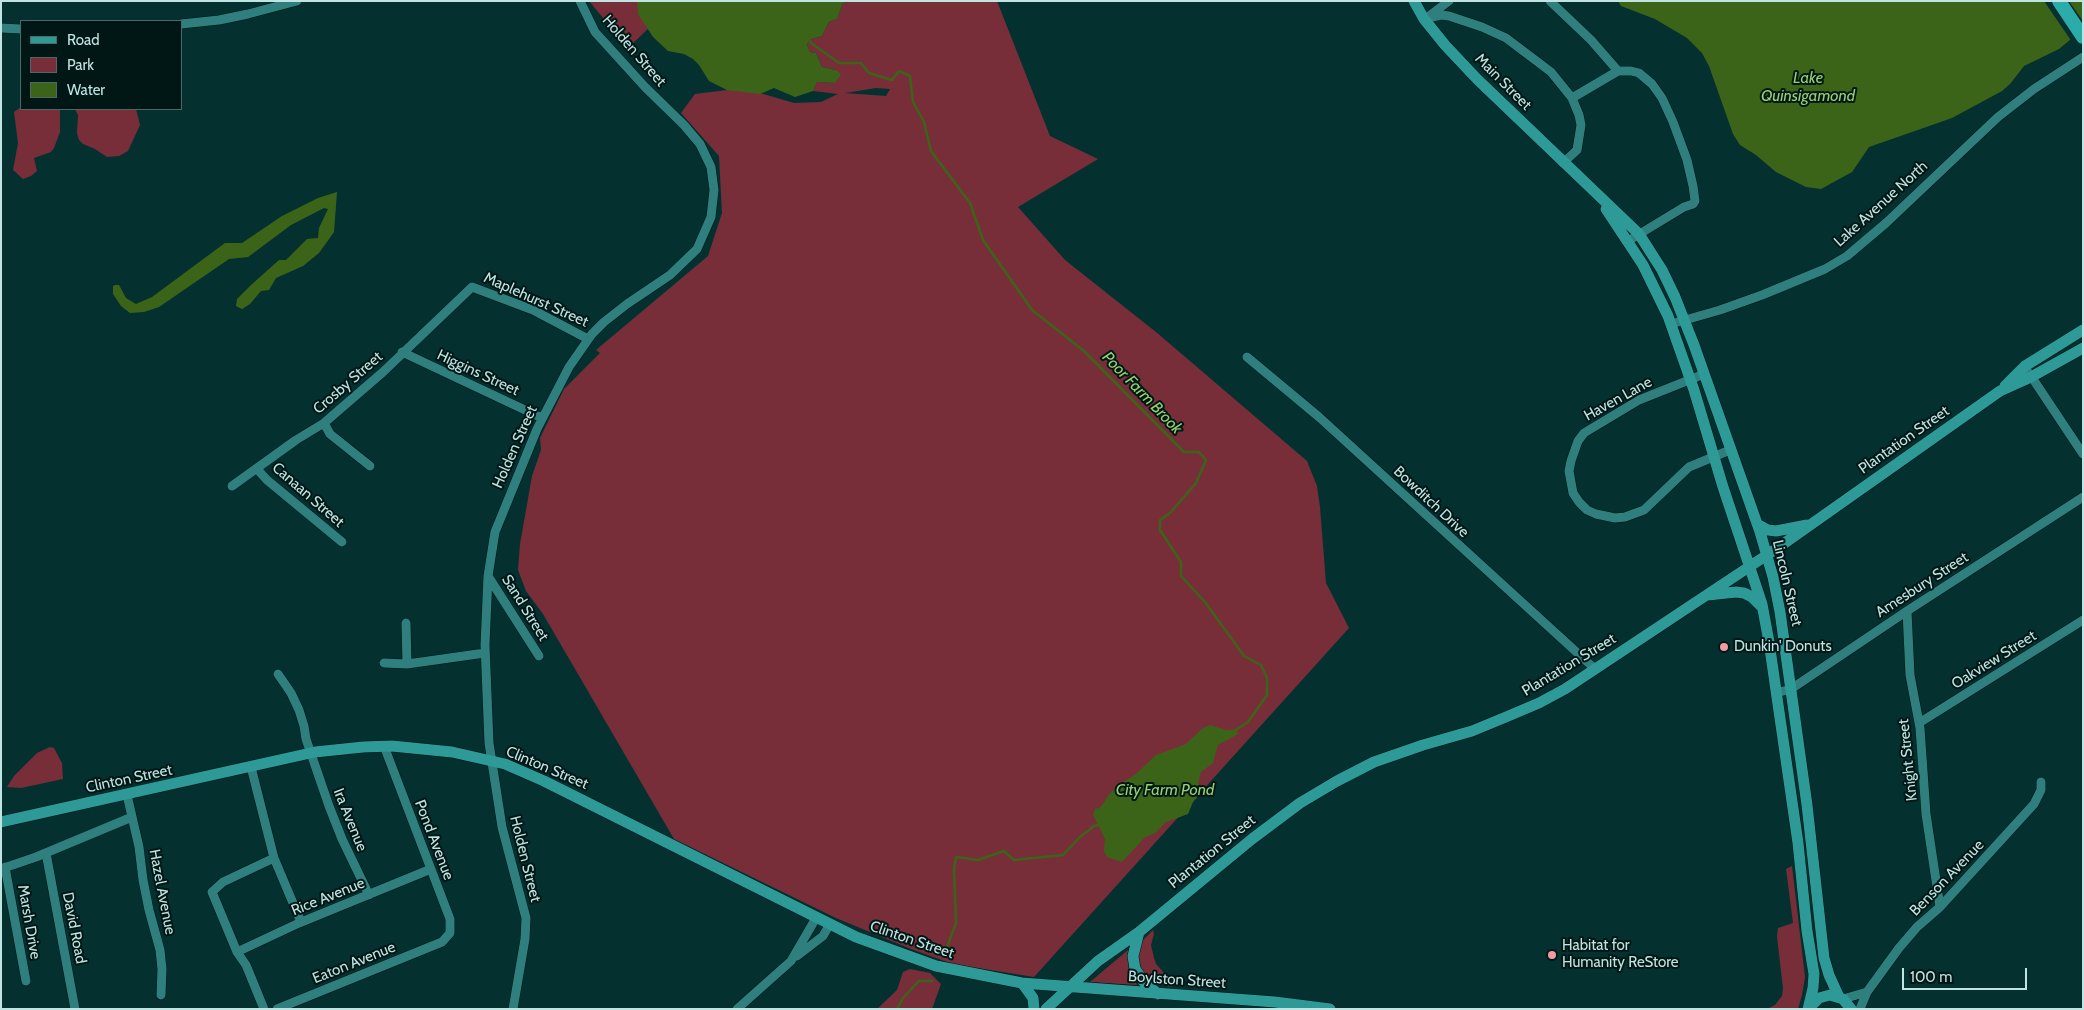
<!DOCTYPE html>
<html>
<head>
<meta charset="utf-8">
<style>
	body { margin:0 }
	#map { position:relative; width:2084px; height:1010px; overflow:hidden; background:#043130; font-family:Cabin,sans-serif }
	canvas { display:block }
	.frame { position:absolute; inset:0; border:2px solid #bfe4e2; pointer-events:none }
	.legend { position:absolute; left:20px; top:20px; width:162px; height:90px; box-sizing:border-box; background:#001716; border:1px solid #4c6968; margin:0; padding:6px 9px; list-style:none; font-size:15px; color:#bfe4e2 }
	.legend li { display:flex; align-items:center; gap:10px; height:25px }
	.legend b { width:25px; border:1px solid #4c6968 }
	.scale { position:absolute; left:1902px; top:968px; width:125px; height:22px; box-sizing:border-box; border:2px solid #bfe4e2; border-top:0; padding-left:6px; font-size:15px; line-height:18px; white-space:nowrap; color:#bfe4e2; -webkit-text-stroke:4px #001716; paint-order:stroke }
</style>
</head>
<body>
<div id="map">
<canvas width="2084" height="1010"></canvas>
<div class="frame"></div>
<ul class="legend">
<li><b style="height:6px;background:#2d9a98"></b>Road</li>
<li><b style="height:14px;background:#772e39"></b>Park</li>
<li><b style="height:14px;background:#3c6419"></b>Water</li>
</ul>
<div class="scale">100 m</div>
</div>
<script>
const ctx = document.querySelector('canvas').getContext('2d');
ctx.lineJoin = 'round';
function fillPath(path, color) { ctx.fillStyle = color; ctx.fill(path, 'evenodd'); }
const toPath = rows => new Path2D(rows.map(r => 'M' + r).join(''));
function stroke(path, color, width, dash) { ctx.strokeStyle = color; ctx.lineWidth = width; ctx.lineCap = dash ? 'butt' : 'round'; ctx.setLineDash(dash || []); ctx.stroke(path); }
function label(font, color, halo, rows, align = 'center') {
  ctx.font = font + ' Cabin,sans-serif'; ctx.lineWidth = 4; ctx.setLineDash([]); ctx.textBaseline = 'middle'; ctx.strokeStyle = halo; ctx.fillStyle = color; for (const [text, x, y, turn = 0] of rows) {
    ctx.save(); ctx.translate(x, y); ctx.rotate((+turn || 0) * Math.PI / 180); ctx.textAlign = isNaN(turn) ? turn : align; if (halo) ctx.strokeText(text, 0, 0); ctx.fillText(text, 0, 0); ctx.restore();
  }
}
fillPath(toPath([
	[589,1,645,1,651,26,628,48],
	[854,1,997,1,1050,136,1098,159,1018,207,1065,260,1156,332,1307,461,1317,486,1320,507,1326,583,1349,628,1034,977,953,964,911,949,836,918,674,839,543,614,526,591,518,570,520,544,532,476,541,450,540,438,564,389,600,353,596,350,708,256,722,213,719,156,681,113,695,94,743,88,794,103,821,102,838,94,813,91,817,82,835,83,836,70,822,67,816,53,810,52,807,45,809,40,822,36,829,22,837,19,843,3],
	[876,88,890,89,886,96,845,93],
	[21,107,21,109,60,109,60,132,54,148,51,152,34,158,37,171,31,176,23,179,13,170,18,143,14,112],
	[75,109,136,109,140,125,128,151,119,156,107,157,95,149,83,144,79,140,77,133,78,115],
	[50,747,54,748,62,763,63,779,21,788,7,787,14,776,37,753],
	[1792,866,1805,977,1802,995,1798,1009,1767,1009,1775,1005,1782,996,1783,988,1777,937,1778,928,1793,923,1786,869],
	[1153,930,1154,934,1151,945,1154,958,1156,964,1165,974,1172,976,1172,987,1152,983,1144,976,1140,969,1138,952,1140,943],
	[1128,950,1129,971,1137,985,1090,982],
	[910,969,930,973,941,984,932,1009,877,1009,897,990,903,972]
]), '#772e39');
fillPath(toPath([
	[637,1,854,1,843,3,837,19,829,22,822,36,809,40,807,45,810,52,816,53,822,67,836,70,841,74,835,83,817,82,813,91,795,97,774,88,760,94,727,90,709,81,699,65,693,59,684,54,668,51,653,37,638,14],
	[1618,1,2083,1,2083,29,2059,49,2024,66,2010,84,2002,91,1952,118,1869,147,1852,172,1821,189,1806,187,1776,172,1756,155,1740,145,1733,134,1709,66,1702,53,1687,38,1655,19,1621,6],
	[337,192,334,232,319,253,303,266,276,278,269,290,261,291,250,304,242,309,236,306,237,299,251,285,279,260,286,260,307,239,318,238,319,228,328,209,324,208,291,225,248,257,229,259,159,307,144,312,130,313,121,306,113,294,113,286,115,285,119,285,126,298,136,304,152,297,225,243,242,243,282,216,318,198],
	[1210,725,1226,730,1236,730,1238,734,1218,745,1213,763,1201,772,1198,784,1202,792,1193,802,1188,814,1166,822,1155,833,1144,838,1122,862,1107,857,1104,851,1105,839,1093,815,1095,809,1099,808,1104,803,1107,797,1116,787,1136,774,1156,755,1186,744,1203,728]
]), '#3c6419');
fillPath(toPath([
	[2044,1,2069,1,2083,21,2083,32,2072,42]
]), '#043130');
stroke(toPath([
	[808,38,811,43,839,63,861,63,869,73,892,80,899,71,910,76,913,102,924,122,931,151,970,203,983,240,1032,310,1084,351,1184,452,1199,452,1206,460,1196,483,1170,513,1160,520,1160,530,1181,562,1181,576,1205,602,1244,656,1261,665,1267,678,1267,695,1248,722,1234,731],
	[944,955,956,923,954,869,956,857,978,860,1004,851,1014,860,1063,855,1079,838,1094,826,1099,825],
	[897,1009,903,998,919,981,932,981]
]), '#3c6419', 2.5);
const minor = toPath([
	[1550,1,1591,40,1618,71,1631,71,1639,73,1652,84,1662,98,1673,122,1687,160,1693,186,1695,201,1693,204,1684,207,1628,241],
	[1429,16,1449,1],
	[1424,19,1441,15,1449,16,1482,27,1506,38,1551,72,1572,98,1579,115,1581,125,1577,150,1563,163],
	[181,24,219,20,248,14,297,1],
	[1,28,21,29],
	[1572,98,1618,71],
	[1671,324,1720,310,1762,295,1825,269,1847,256,1886,223,1998,117,2034,89,2083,57],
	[402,352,542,418],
	[1247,357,1319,417,1595,669],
	[2029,373,2083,454],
	[1704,374,1639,400,1584,433,1578,441,1571,461,1569,471,1573,493,1579,502,1587,510,1596,514,1615,518,1625,517,1644,510,1689,467,1730,450],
	[324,423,330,434,370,466],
	[257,469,267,480,342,542],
	[232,486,296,440,324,423,383,372,472,287,533,310,588,339],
	[488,576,539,656],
	[1907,611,1910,675,1920,728,1926,814,1940,907],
	[406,623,407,664],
	[384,663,407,664,485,653],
	[278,674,291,693,299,710,304,726,306,739,329,806,342,839,369,895],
	[1776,693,1791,689,1907,611,2083,497],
	[1919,723,2083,620],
	[251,767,274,858,301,922],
	[127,795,139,847,143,880,149,910,160,950,162,969,161,995],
	[46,853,75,1009],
	[5,867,26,981],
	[1,869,36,857,132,817],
	[237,952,299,923,431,869],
	[797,956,823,936,830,924],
	[1867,992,1899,948,1917,927,1940,907,2034,804,2041,790,2041,782],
	[1843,999,1867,992,1860,1009],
	[264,1009,246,965,237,952,212,892,223,882,274,858],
	[277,1009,442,942,450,933,450,919,384,746],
	[513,1009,525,939,526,918,502,827,489,743,485,645,488,576,495,532,537,429,569,367,592,334,604,322,627,304,670,275,697,249,711,217,714,190,711,167,700,144,684,125,645,87,595,32,580,1],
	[737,1009,791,961,816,918]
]);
const major = toPath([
	[1414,1,1424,19,1445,45,1477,79,1639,234,1662,270,1675,297,1694,345,1760,532,1773,577,1780,612,1807,805,1824,958,1829,975,1839,997],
	[1606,209,1643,265,1668,316,1694,390,1723,487,1762,604,1769,642,1798,843,1807,931,1814,974,1813,988,1808,1009],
	[2005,386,2025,366,2083,330],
	[1757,524,1768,530,1776,531,1807,525],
	[1708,595,1736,592,1744,593,1752,597,1762,607],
	[1,822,315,752,363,747,392,746,452,752,505,764,544,781,856,937,936,966,1022,983,1275,1002,1330,1009],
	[1139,932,1133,956,1135,969,1144,982,1158,994],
	[1022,983,1033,998,1034,1009],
	[1810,1007,1819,998,1830,995,1843,999,1851,1009],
	[1046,1009,1098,961,1139,932,1252,839,1300,803,1337,781,1374,762,1423,745,1472,731,1506,717,1539,703,1565,689,1779,547,2000,391,2031,377,2083,348]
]);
const highway = toPath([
	[2059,1,2083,37]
]);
stroke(minor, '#001716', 10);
stroke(major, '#001716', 12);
stroke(highway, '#001716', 15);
stroke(minor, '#2f7f7e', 9);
stroke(major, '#2d9a98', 11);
stroke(highway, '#2bacaa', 14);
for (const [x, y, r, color] of [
	[1724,647,5,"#f49aa3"],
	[1552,955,5,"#f49aa3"]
]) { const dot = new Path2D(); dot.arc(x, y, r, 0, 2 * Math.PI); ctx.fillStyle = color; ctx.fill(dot); stroke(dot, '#001716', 2); }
label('15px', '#bfe4e2', '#001716', [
	["Holden Street",634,51,49],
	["Main Street",1503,82,45],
	["Lake Avenue North",1881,204,-42],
	["Maplehurst Street",536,300,24],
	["Higgins Street",478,373,25],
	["Crosby Street",348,383,-41],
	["Haven Lane",1618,399,-29],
	["Plantation Street",1904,440,-35],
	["Holden Street",515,447,-66],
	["Canaan Street",308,495,41],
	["Bowditch Drive",1431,502,43],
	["Lincoln Street",1787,583,77],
	["Amesbury Street",1922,585,-33],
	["Sand Street",525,608,58],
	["Oakview Street",1994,660,-32],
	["Plantation Street",1569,665,-31],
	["Knight Street",1908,760,-96],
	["Clinton Street",547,768,23],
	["Clinton Street",129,779,-12],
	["Ira Avenue",350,820,68],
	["Pond Avenue",434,840,69],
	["Plantation Street",1212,852,-39],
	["Holden Street",525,859,76],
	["Benson Avenue",1947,878,-46],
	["Hazel Avenue",162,892,79],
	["Rice Avenue",328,897,-22],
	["Marsh Drive",29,922,80],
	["David Road",74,928,79],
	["Clinton Street",912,940,19],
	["Eaton Avenue",354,963,-22],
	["Boylston Street",1177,980,4]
]);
label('15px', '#bfe4e2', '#001716', [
	["Dunkin' Donuts",1734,647],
	["Habitat for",1562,946],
	["Humanity ReStore",1562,963]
], 'left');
label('italic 16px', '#98d16f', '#001716', [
	["Lake",1808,78],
	["Quinsigamond",1808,96],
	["Poor Farm Brook",1142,393,46],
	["City Farm Pond",1165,790]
]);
</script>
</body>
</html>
